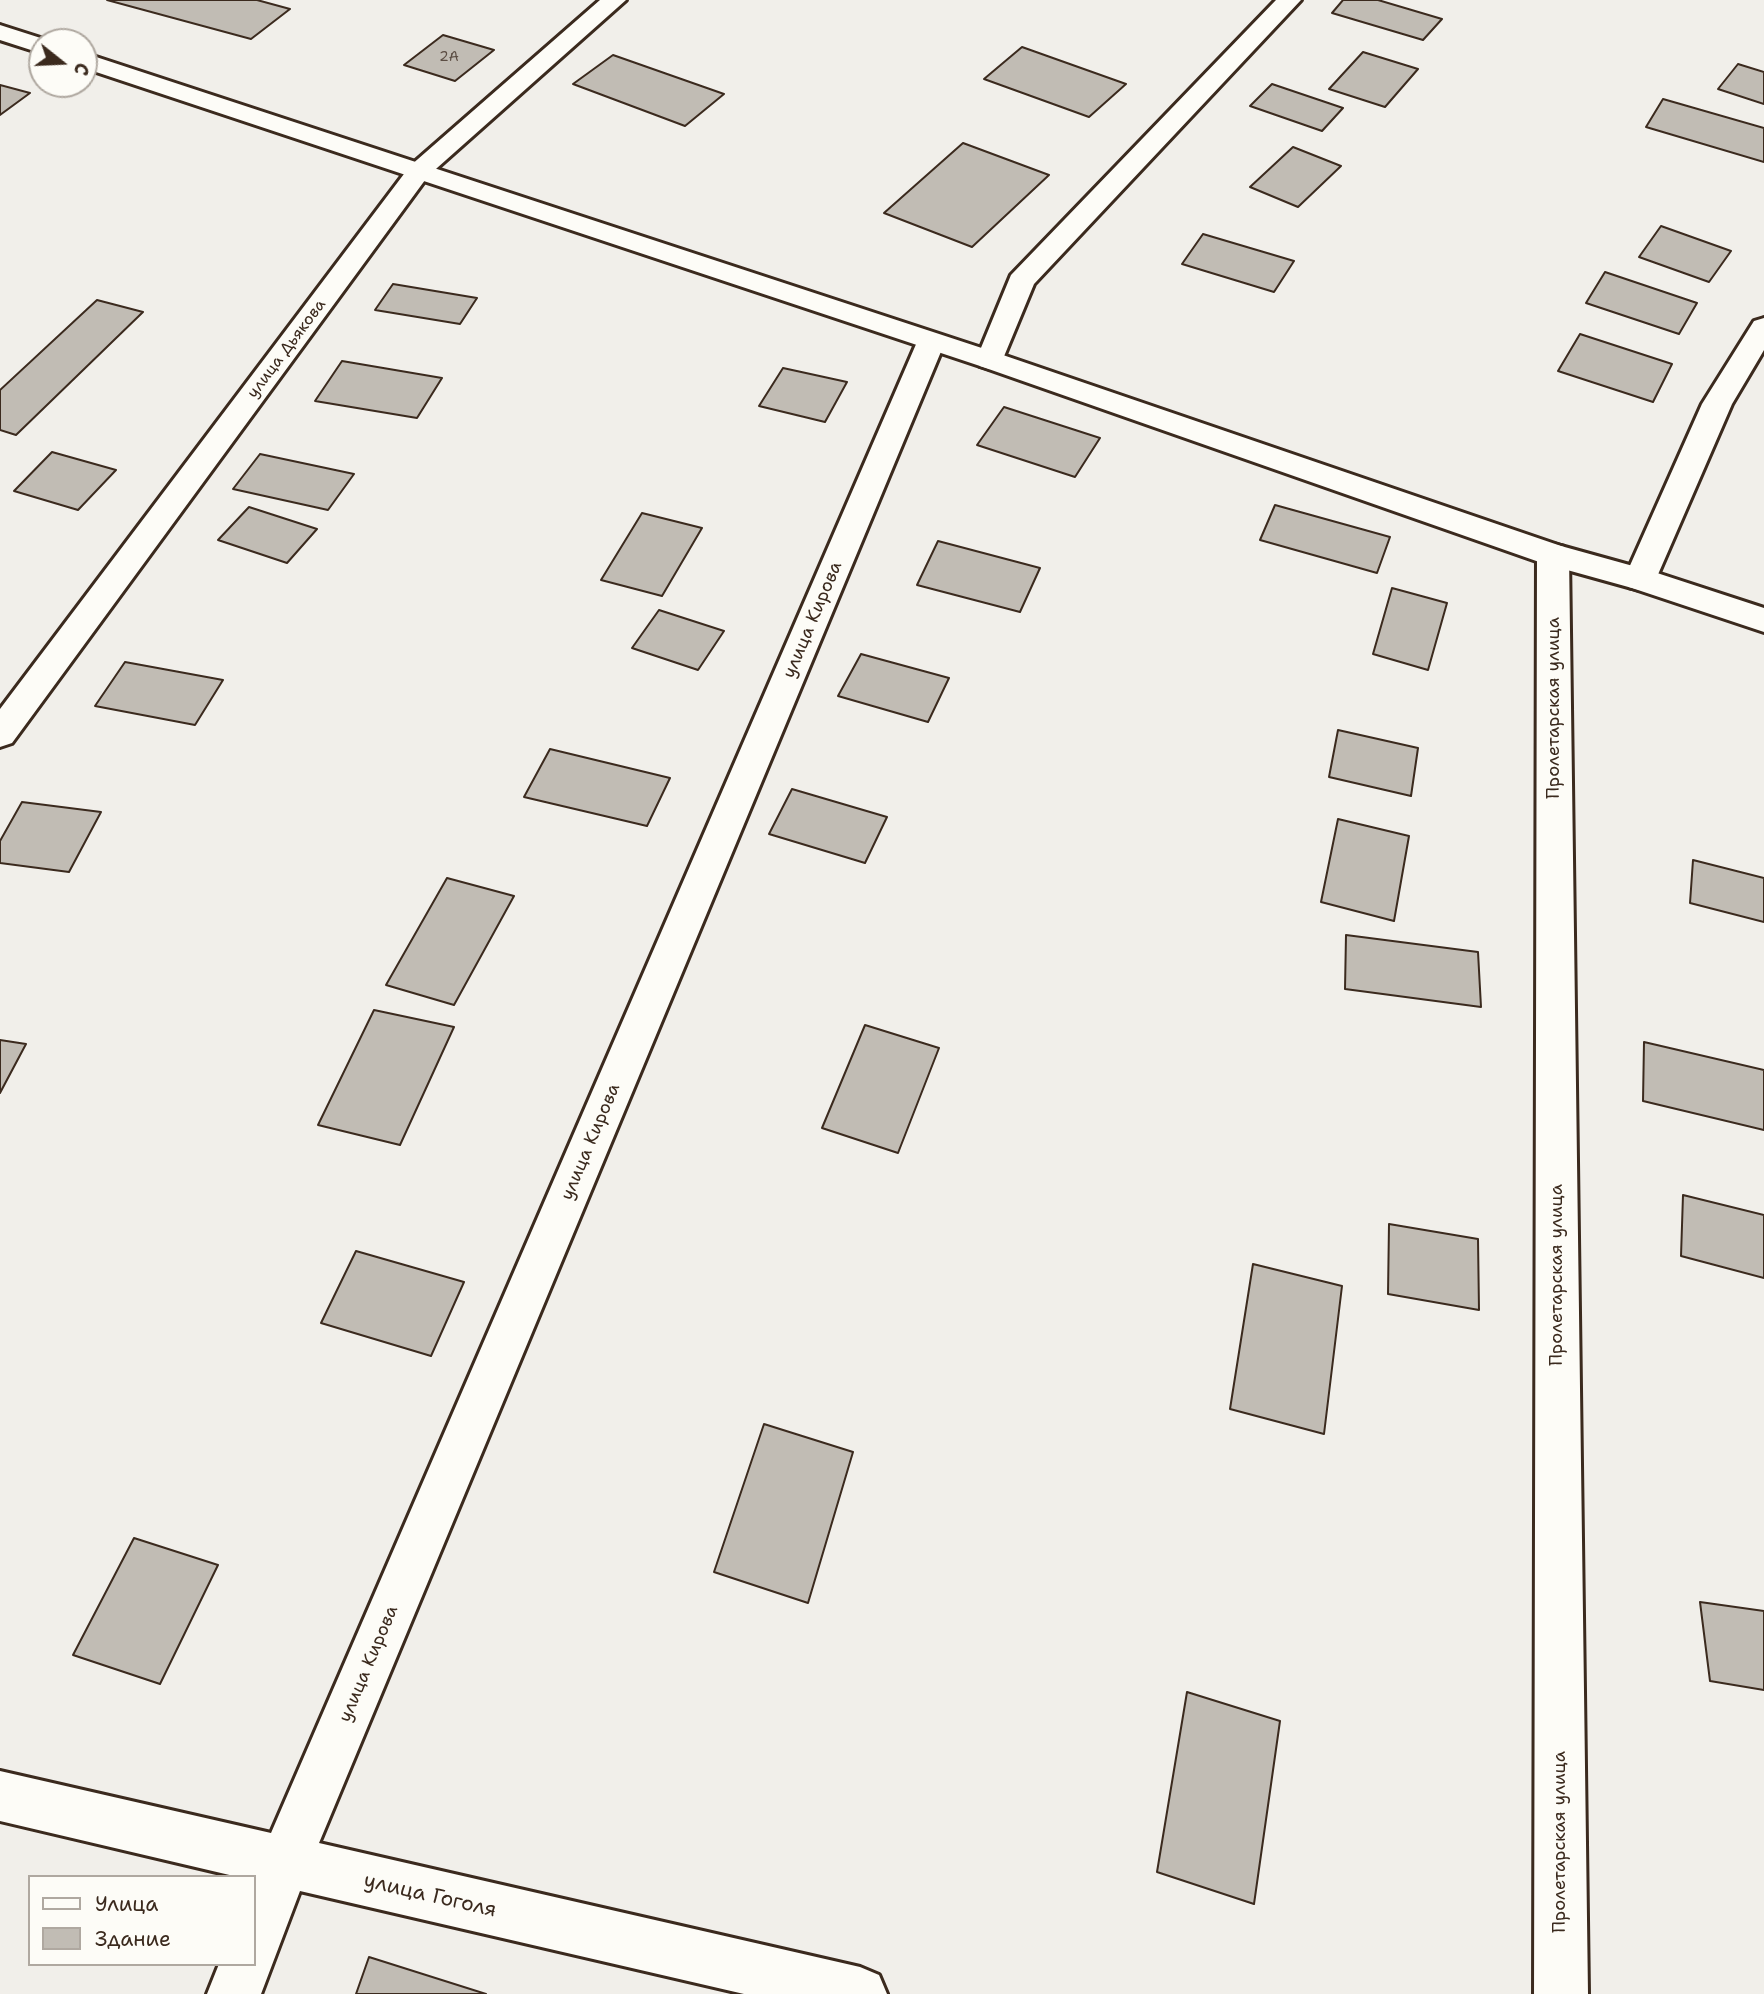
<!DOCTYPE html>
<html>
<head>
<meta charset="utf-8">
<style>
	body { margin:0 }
	#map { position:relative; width:1764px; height:1994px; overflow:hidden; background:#f1efea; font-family:"Shantell Sans",sans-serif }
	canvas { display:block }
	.legend { position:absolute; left:28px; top:1875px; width:228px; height:91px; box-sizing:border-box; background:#fdfcf7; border:2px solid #afa8a0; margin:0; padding:9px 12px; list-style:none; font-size:21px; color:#3b2a1e }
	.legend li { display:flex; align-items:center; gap:14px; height:35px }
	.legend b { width:35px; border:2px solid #afa8a0 }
	.north { position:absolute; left:28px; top:28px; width:70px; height:70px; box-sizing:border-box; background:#fdfcf7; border:2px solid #afa8a0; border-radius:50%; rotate:108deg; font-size:19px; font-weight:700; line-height:28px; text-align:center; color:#3b2a1e }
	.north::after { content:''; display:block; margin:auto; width:24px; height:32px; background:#3b2a1e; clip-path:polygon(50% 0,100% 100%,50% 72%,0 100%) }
</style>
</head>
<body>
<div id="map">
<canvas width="1764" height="1994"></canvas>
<ul class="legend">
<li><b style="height:9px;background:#fdfcf7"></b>Улица</li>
<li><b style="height:19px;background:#c1bcb4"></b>Здание</li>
</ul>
<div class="north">С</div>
</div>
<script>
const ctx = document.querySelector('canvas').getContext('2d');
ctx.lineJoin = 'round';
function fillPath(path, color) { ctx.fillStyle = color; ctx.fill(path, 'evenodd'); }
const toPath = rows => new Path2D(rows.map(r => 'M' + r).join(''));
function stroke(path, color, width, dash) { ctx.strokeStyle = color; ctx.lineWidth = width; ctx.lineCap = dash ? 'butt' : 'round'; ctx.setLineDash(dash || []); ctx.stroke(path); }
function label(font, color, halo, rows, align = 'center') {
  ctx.font = font + ' "Shantell Sans",sans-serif'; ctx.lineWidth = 5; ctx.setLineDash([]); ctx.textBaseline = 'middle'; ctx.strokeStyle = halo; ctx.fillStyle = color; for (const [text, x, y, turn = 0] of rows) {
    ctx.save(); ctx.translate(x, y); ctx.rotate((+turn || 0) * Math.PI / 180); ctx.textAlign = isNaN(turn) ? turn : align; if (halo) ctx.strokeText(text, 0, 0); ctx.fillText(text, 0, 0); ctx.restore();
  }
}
const building = toPath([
	[107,0,257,0,290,9,251,39,107,0],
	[1343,0,1378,0,1442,19,1423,40,1332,13,1343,0],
	[443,35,494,50,455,81,404,65,443,35],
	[1022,47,1126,84,1089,117,984,79,1022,47],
	[1363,52,1418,69,1385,107,1329,89,1363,52],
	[613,55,724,94,685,126,573,84,613,55],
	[1738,64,1764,72,1764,104,1718,89,1738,64],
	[1272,84,1343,108,1322,131,1250,106,1272,84],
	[0,85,30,93,0,115,0,85],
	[1663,99,1764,128,1764,162,1646,127,1663,99],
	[963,143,1049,175,972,247,884,213,963,143],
	[1293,147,1341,166,1298,207,1250,187,1293,147],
	[1661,226,1731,251,1709,282,1639,257,1661,226],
	[1203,234,1294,261,1274,292,1182,264,1203,234],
	[1605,272,1697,303,1679,334,1586,303,1605,272],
	[393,284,477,298,460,324,375,310,393,284],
	[97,300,143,312,16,435,0,430,0,390,97,300],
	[1580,334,1672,364,1653,402,1558,371,1580,334],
	[342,361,442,378,417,418,315,401,342,361],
	[783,368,847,382,825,422,759,406,783,368],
	[1004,407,1100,438,1075,477,977,445,1004,407],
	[52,452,116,470,78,510,14,491,52,452],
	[260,454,354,474,328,510,233,489,260,454],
	[1275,505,1390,537,1377,573,1260,540,1275,505],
	[249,507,317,529,287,563,218,540,249,507],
	[642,513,702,528,662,596,601,580,642,513],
	[938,541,1040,568,1020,612,917,585,938,541],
	[1392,588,1447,603,1428,670,1373,654,1392,588],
	[659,610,724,631,698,670,632,648,659,610],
	[861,654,949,678,928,722,838,696,861,654],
	[125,662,223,680,195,725,95,706,125,662],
	[1338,730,1418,748,1411,796,1329,777,1338,730],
	[550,749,670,778,647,826,524,797,550,749],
	[792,789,887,817,865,863,769,834,792,789],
	[22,802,101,812,69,872,0,863,0,841,22,802],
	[1338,819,1409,836,1394,921,1321,902,1338,819],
	[1693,860,1764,878,1764,922,1690,903,1693,860],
	[447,878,514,896,454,1005,386,985,447,878],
	[1346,935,1478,952,1481,1007,1345,989,1346,935],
	[374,1010,454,1027,400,1145,318,1125,374,1010],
	[865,1025,939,1048,898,1153,822,1128,865,1025],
	[0,1040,26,1044,0,1093,0,1040],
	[1644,1042,1764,1070,1764,1130,1643,1101,1644,1042],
	[1683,1195,1764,1215,1764,1278,1681,1256,1683,1195],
	[1389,1224,1478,1239,1479,1310,1388,1294,1389,1224],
	[356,1251,464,1282,431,1356,321,1323,356,1251],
	[1253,1264,1342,1286,1324,1434,1230,1409,1253,1264],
	[764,1424,853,1452,808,1603,714,1572,764,1424],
	[134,1538,218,1565,160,1684,73,1655,134,1538],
	[1700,1602,1764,1611,1764,1690,1710,1681,1700,1602],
	[1187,1692,1280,1721,1254,1904,1157,1872,1187,1692],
	[369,1957,486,1994,356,1994,369,1957]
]);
fillPath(building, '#c1bcb4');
stroke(building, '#3b2a1e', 2);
const street = toPath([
	[600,0,626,0,428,176,12,743,0,747,0,709,410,166,600,0],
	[1276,0,1301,0,1034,284,1000,366,990,369,980,366,976,360,1011,275,1276,0],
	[1764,318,1764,350,1732,404,1656,579,1651,587,1640,590,1629,587,1624,579,1702,404,1754,321,1764,318],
	[931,333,941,336,945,342,319,1843,860,1967,879,1975,887,1994,744,1994,300,1891,261,1994,207,1994,219,1964,254,1964,254,1877,238,1877,0,1821,0,1771,271,1833,917,342,921,336,931,333],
	[1553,544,1564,547,1569,555,1588,1994,1534,1994,1537,555,1542,547,1553,544]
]);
const secondary = toPath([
	[0,25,50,41,51,42,42,42,42,53,34,51,0,40,0,25],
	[84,53,1000,354,1561,546,1651,571,1764,608,1764,632,1632,588,1542,563,980,366,84,68,84,53]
]);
stroke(street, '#3b2a1e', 6);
stroke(secondary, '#3b2a1e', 6);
fillPath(street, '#fdfcf7');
fillPath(secondary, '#fdfcf7');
label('14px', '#5c4e44', null, [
	["2А",449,57]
]);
label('16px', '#3b2a1e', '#fdfcf7', [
	["улица Дьякова",287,349,-53]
]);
label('18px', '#3b2a1e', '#fdfcf7', [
	["улица Кирова",813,620,-67],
	["Пролетарская улица",1554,708,-90],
	["улица Кирова",591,1142,-67],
	["Пролетарская улица",1557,1275,-90],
	["улица Кирова",369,1664,-67],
	["Пролетарская улица",1560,1842,-90]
]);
label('21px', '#3b2a1e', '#fdfcf7', [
	["улица Гоголя",430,1896,13]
]);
</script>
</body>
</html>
